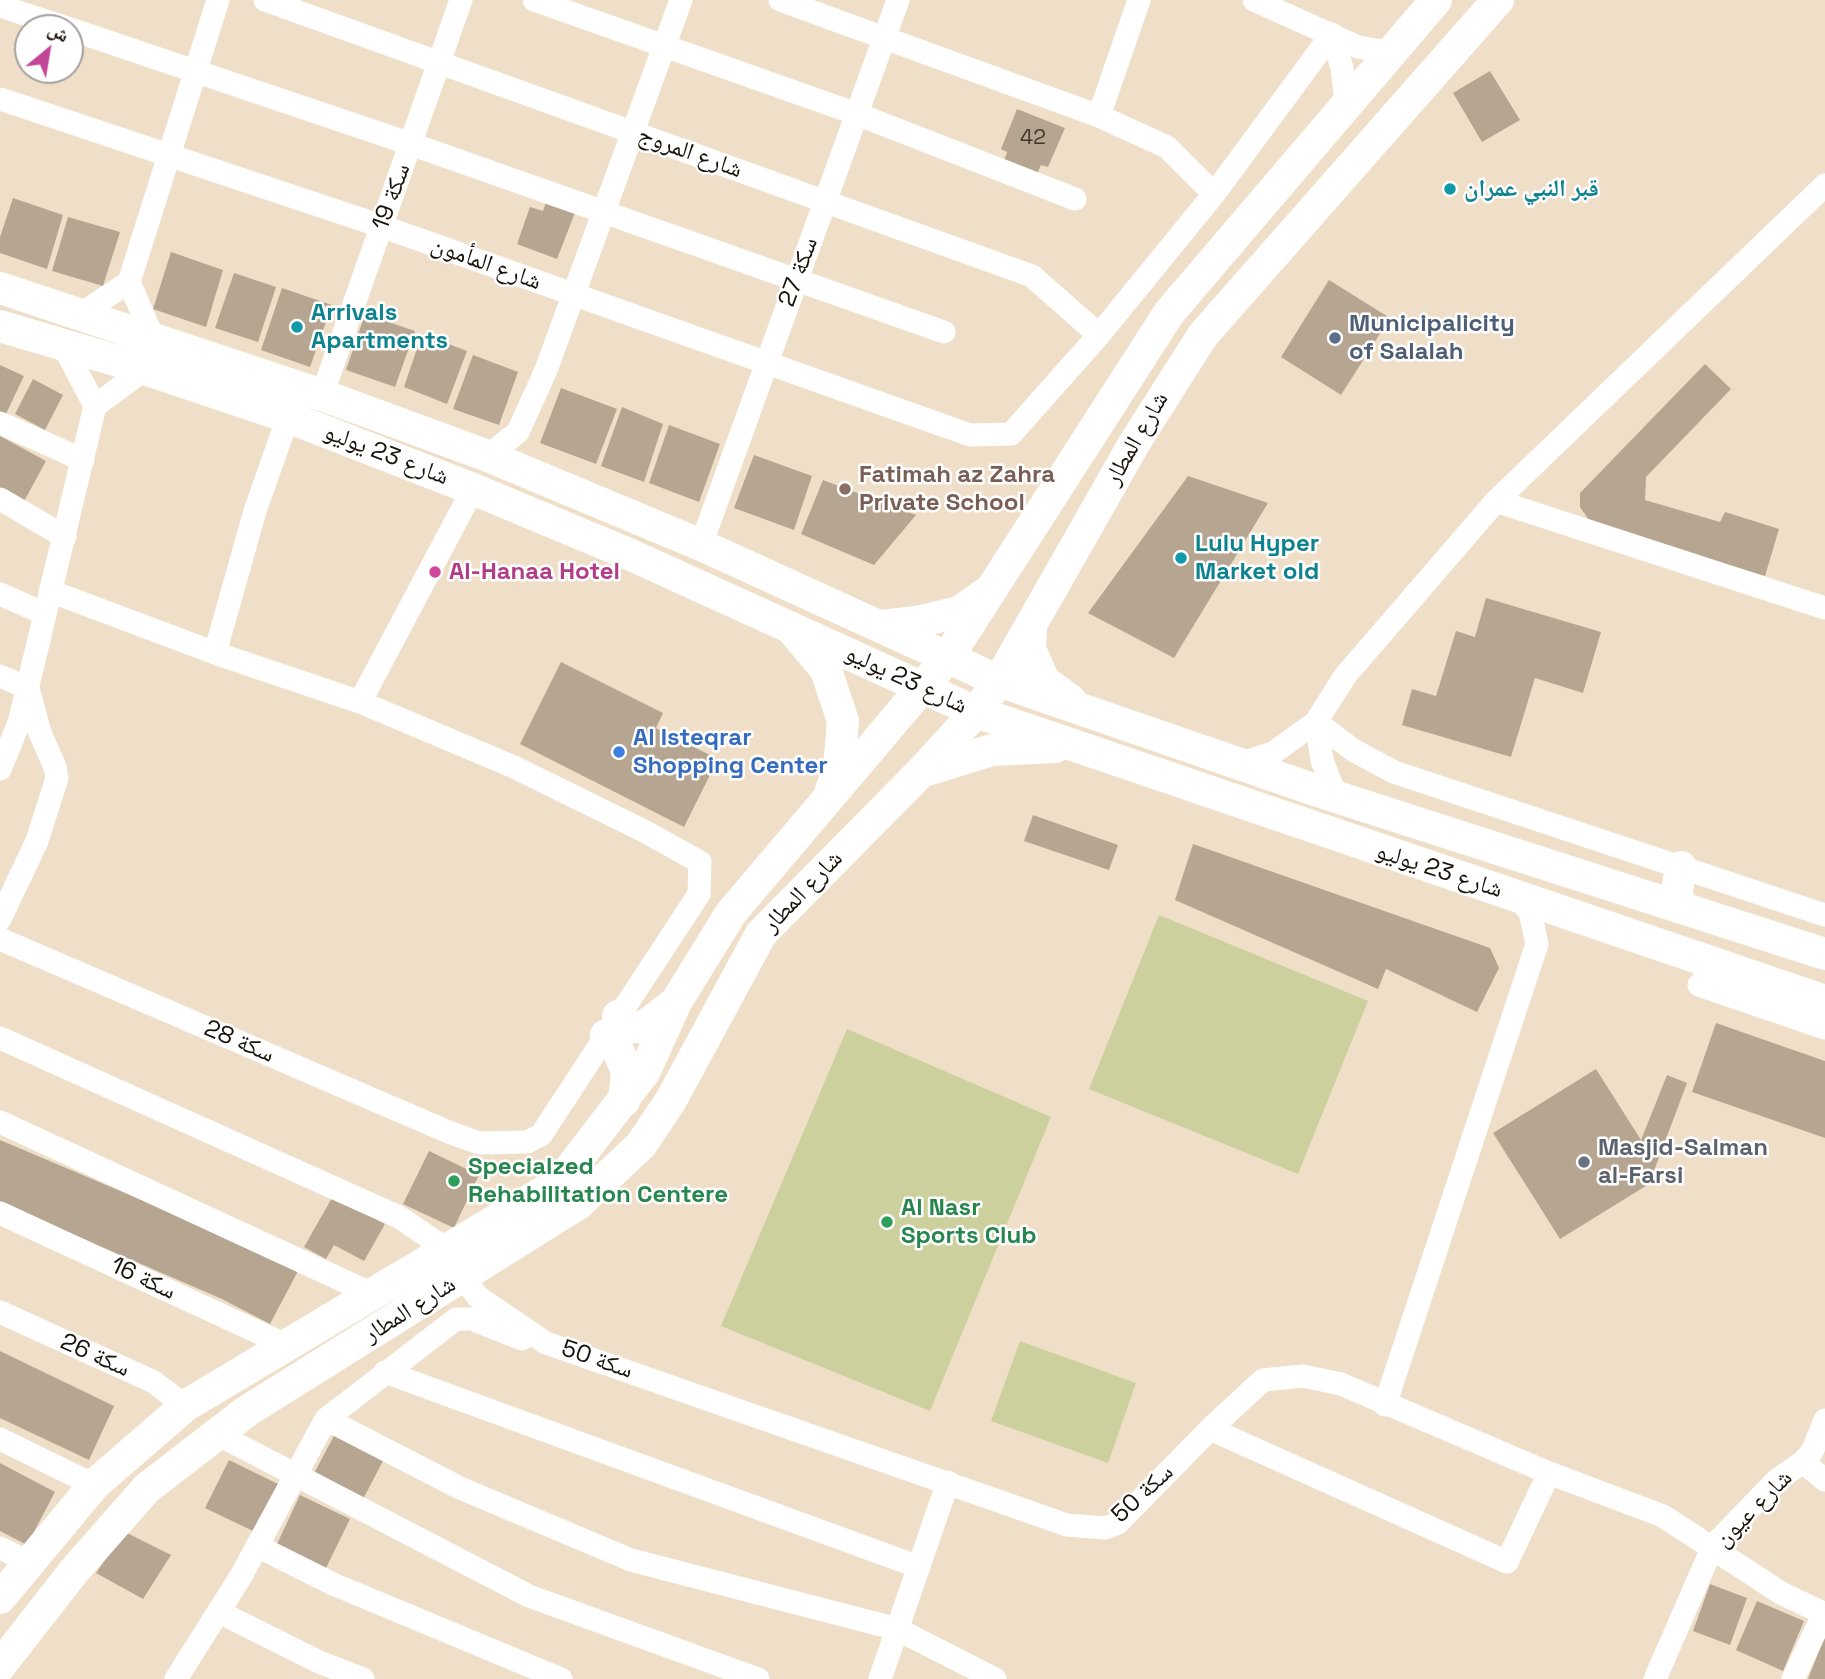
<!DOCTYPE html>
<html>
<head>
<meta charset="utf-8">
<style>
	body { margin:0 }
	#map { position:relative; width:1825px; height:1679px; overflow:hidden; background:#f0dfc8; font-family:"Space Grotesk","Noto Naskh Arabic",sans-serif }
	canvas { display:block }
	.north { position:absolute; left:14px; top:14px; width:70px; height:70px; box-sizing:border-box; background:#fff; border:2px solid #a3a09d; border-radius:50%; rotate:30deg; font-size:19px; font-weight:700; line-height:28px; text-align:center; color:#18120a }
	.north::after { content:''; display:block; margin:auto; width:24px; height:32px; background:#c24697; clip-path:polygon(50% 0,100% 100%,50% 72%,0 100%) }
</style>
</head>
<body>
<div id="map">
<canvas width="1825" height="1679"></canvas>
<div class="north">ش</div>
</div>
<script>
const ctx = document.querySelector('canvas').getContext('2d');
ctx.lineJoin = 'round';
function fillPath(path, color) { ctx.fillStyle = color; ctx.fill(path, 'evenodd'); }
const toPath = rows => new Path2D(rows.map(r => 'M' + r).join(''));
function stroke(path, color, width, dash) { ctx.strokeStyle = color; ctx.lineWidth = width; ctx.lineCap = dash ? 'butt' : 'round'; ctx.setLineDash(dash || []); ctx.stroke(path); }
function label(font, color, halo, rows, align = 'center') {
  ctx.font = font + ' "Space Grotesk","Noto Naskh Arabic",sans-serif'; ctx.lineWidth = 5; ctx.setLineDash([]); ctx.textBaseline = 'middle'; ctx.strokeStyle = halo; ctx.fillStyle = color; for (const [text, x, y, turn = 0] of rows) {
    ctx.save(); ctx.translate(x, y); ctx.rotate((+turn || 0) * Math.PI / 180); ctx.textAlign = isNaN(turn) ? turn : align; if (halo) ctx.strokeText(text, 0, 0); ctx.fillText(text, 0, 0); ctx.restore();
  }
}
fillPath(toPath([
	[1159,915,1368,1001,1298,1174,1089,1089],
	[847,1029,1051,1117,930,1411,721,1326],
	[1020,1341,1136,1383,1108,1463,991,1421]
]), '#ccd09d');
fillPath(toPath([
	[1490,71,1520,120,1482,142,1453,93],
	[1017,109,1065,128,1048,167,1041,165,1037,174,1004,161,1007,152,1001,149],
	[13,198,63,215,47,269,0,253,0,237],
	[547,199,576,210,557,259,517,244,530,207,543,211],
	[68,217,120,232,103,286,52,271],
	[171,252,223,270,206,327,153,309],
	[234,273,276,287,258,342,215,328],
	[1329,280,1390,318,1341,395,1281,357],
	[282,288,332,305,310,367,261,350],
	[365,314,415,331,395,387,346,370],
	[422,334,467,351,447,404,404,387],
	[473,355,518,372,499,425,453,409],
	[1705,364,1731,389,1646,477,1645,500,1720,522,1725,512,1779,529,1765,576,1591,523,1580,507,1580,493],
	[0,365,24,376,4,418,0,416],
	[33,379,63,395,45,430,15,414],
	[561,388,617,409,596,464,540,443],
	[622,407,663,424,644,482,601,466],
	[669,425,720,444,699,502,649,483],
	[0,436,46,461,22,505,0,493],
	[754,455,812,476,794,530,734,508],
	[1188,476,1268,503,1174,658,1088,613],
	[823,480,916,515,874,565,801,534],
	[1486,598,1601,632,1583,693,1535,678,1511,757,1402,725,1412,689,1436,696,1456,631,1475,637],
	[561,662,663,713,656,728,718,759,684,827,520,744],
	[1033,815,1118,845,1109,870,1024,841],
	[1193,844,1490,948,1499,968,1477,1012,1386,969,1378,989,1175,900],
	[1716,1023,1825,1061,1825,1138,1692,1092],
	[1596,1069,1641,1140,1667,1075,1687,1083,1649,1184,1560,1239,1493,1133],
	[0,1140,250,1246,298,1271,270,1324,222,1299,0,1203],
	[429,1151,479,1175,454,1228,403,1204],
	[333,1196,385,1224,364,1261,334,1245,326,1259,304,1247],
	[0,1351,114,1406,89,1460,0,1418],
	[336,1432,385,1457,360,1505,311,1479],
	[229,1460,278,1484,255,1532,205,1508],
	[0,1463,55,1492,27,1545,0,1531],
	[300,1495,350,1519,326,1568,277,1544],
	[125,1532,171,1555,143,1599,96,1573],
	[1710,1584,1747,1598,1730,1645,1693,1631],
	[1757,1601,1804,1621,1783,1671,1736,1650],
	[1825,1636,1825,1679,1808,1679]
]), '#b6a590');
stroke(toPath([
	[265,0,1032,276,1099,335],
	[534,0,857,114,1075,199],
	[780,0,1099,116,1167,147,1214,194],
	[1254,0,1358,47,1388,52],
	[0,6,67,28],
	[70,29,411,144,944,332],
	[1332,34,1342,68,1346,102],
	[0,99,381,226,970,435,1011,434,1099,335,1214,194,1332,34],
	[1099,116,1139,0],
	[129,282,154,340],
	[79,315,129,282,218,0],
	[64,347,95,406],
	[322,395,461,0],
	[0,423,83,460],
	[488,456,518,432,546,370,681,0],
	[0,499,65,537],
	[1496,501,1825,608],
	[701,545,898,0],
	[0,594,43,613],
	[215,653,255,511,288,417],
	[0,676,28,688,40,733,55,767,57,778,37,841,0,919],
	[360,702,473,489],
	[1316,722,1353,750,1394,772,1825,915],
	[1316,722,1322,760,1336,797],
	[1239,764,1273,753,1316,722,1345,676,1496,501,1825,185],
	[0,769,19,723,95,406,145,369],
	[0,939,451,1133,479,1143,527,1142,541,1135,699,894,700,862,644,831,514,767,360,702,215,653,50,591],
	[1717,965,1699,985,1825,1028],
	[0,1038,399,1217,449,1251,463,1278,478,1297,546,1343,1067,1525,1105,1528,1118,1523,1210,1429,1263,1380,1303,1376,1341,1384,1549,1473,1663,1516,1781,1593,1825,1614],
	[0,1122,370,1293],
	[0,1213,286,1345],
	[0,1312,154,1382,185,1406],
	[385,1372,919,1567],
	[1385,1405,1537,944,1530,912,1516,896],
	[326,1419,460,1488,631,1560,897,1629,995,1679],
	[1210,1429,1507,1562,1549,1473],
	[217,1434,529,1596,758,1679],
	[0,1439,94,1485],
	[1803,1462,1825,1480],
	[257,1546,333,1584,561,1679],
	[0,1548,29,1562],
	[219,1612,319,1662,363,1679],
	[176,1679,241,1576,326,1419,456,1319,472,1319,522,1339],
	[880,1679,948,1482],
	[1655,1679,1713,1546,1777,1480,1803,1462,1812,1452,1825,1420],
	[1793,1679,1824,1613]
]), '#fff', 23);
stroke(toPath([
	[0,288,322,395,488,456,701,545,999,681,1318,791,1825,954],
	[0,326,145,369,288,417,473,489,631,555,976,712,1825,1001],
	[881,626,917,622,959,612,986,593],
	[1031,627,1030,649,1044,681,1070,700],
	[795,633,826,670,843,721,839,768,831,790],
	[924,771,992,750,1055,747],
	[1681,867,1676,896,1684,908],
	[618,1016,628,1026,642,1028,675,1003],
	[606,1035,616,1045,627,1072,624,1101],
	[0,1598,94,1485,185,1406,560,1182,645,1071,676,1002,731,913,948,657,1169,313,1436,0],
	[0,1666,74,1571,147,1488,247,1411,578,1204,641,1145,671,1100,761,934,920,773,976,712,999,681,1135,442,1203,335,1498,0]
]), '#fff', 32);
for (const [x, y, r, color] of [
	[1450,189,7,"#0f9aa8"],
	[297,327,7,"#0f9aa8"],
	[1335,338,7,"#5c6f8a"],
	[845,489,7,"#8d6e63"],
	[1181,558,7,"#0f9aa8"],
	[435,572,7,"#d1479c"],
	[619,752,7,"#3f7fe0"],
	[1584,1162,7,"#6b7280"],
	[454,1181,7,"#2e9e5b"],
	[887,1222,7,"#2e9e5b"]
]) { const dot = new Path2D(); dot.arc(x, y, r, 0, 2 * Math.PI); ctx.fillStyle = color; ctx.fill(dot); stroke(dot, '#fff', 2.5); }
label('21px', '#40372c', null, [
	["42",1033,138]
]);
label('24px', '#18120a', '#fff', [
	["شارع المروج",690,153,20],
	["سكة 19",392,197,-70],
	["شارع المأمون",486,264,20],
	["سكة 27",799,272,-70],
	["شارع المطار",1137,439,-60],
	["شارع 23 يوليو",386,455,21],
	["شارع 23 يوليو",906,680,25],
	["شارع 23 يوليو",1439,871,18],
	["شارع المطار",803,892,-46],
	["سكة 28",239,1042,23],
	["سكة 16",143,1279,25],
	["شارع المطار",410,1310,-32],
	["سكة 26",95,1356,24],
	["سكة 50",597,1360,19],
	["سكة 50",1143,1494,-43],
	["شارع عيون",1754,1509,-45]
]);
label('bold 24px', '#0d838f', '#fff', [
	["قبر النبي عمران",1464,189],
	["Arrivals",311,313],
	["Apartments",311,341],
	["Lulu Hyper",1195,544],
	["Market old",1195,572]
], 'left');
label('bold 24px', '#4e5e75', '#fff', [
	["Municipalicity",1349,324],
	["of Salalah",1349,352]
], 'left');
label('bold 24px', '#785e54', '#fff', [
	["Fatimah az Zahra",859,475],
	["Private School",859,503]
], 'left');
label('bold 24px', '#b23c85', '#fff', [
	["Al-Hanaa Hotel",449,572]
], 'left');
label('bold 24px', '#366cbe', '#fff', [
	["Al Isteqrar",633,738],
	["Shopping Center",633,766]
], 'left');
label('bold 24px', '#5b616d', '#fff', [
	["Masjid-Salman",1598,1148],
	["al-Farsi",1598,1176]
], 'left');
label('bold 24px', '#27864d', '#fff', [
	["Specialzed",468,1167],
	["Rehabilitation Centere",468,1195],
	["Al Nasr",901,1208],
	["Sports Club",901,1236]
], 'left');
</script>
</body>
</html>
